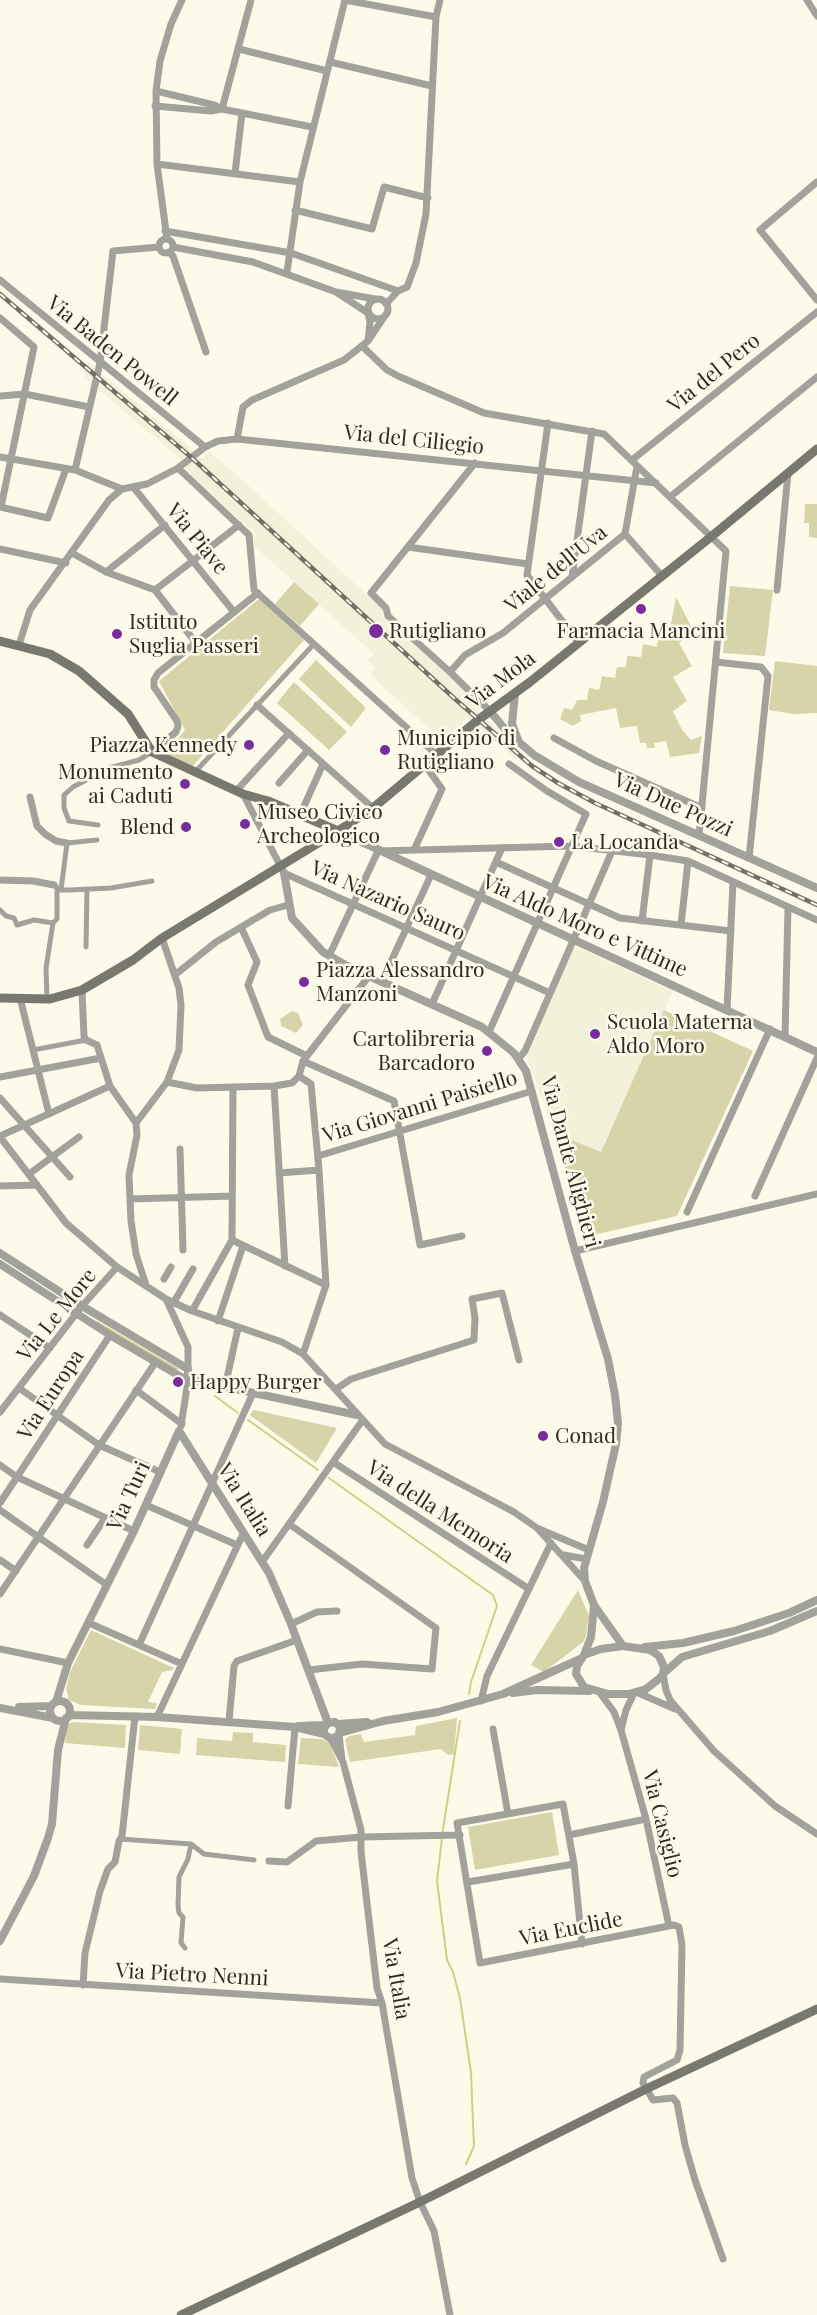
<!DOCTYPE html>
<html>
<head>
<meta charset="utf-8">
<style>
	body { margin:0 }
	canvas { display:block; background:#fcfbea }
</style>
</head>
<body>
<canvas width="817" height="2315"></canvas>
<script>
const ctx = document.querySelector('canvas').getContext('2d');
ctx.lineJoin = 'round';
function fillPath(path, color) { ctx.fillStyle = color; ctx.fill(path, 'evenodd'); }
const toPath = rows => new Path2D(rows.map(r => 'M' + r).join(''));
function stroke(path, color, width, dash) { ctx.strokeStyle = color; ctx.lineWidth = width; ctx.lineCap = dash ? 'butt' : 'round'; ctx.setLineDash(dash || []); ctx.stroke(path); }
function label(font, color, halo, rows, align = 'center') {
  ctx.font = font + ' "Playfair Display",serif'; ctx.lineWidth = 5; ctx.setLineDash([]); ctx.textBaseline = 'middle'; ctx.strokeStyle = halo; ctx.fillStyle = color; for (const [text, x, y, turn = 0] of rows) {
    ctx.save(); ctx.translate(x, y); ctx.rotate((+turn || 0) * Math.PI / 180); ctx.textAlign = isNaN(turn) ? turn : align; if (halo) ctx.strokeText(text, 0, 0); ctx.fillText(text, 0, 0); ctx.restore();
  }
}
fillPath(toPath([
	[88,362,203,458,209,452,238,476,378,605,383,610,382,615,477,702,482,708,478,712,519,747,524,761,513,757,468,718,443,739,411,713,371,675,375,668,367,661,374,654,253,545,256,534,195,479,177,456,84,377],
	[574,946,673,991,601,1152,555,1133,527,1058]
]), '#f3f1d9');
fillPath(toPath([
	[805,504,817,504,817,538,809,537,809,523,804,523],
	[294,582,319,604,300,626,275,604],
	[730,586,773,590,765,656,723,653],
	[676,597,694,632,679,643,692,666,673,677,687,701,673,711,682,730,691,740,702,736,699,753,670,757,666,741,654,743,655,748,647,748,646,743,640,743,637,726,620,728,616,708,580,715,581,721,573,726,560,719,564,708,572,710,577,700,587,700,589,688,599,690,602,676,615,678,617,667,626,667,627,656,641,657,643,644,657,647,659,633,669,634],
	[259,599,304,640,192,767,166,754,185,730,159,681],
	[316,660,366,708,351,727,299,679],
	[775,661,817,666,817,713,793,714,769,710],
	[294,682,347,732,329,750,277,703],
	[664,1010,753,1051,677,1216,584,1237,555,1133,601,1152],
	[292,1011,298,1013,303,1025,296,1033,281,1026,280,1019],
	[253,1410,254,1410,337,1428,316,1463,250,1415],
	[578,1590,589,1616,586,1636,583,1642,544,1672,531,1665],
	[91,1630,174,1668,173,1670,162,1672,148,1702,157,1703,155,1709,81,1705,69,1700,66,1689,70,1672],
	[457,1718,454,1754,448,1755,441,1749,350,1762,345,1740,349,1736,361,1734,364,1742,415,1735,416,1726],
	[74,1722,126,1725,125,1748,65,1743,67,1728,70,1723],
	[140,1725,182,1729,180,1754,138,1750],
	[233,1732,253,1733,253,1742,286,1745,285,1762,196,1755,197,1738,232,1741],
	[301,1738,321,1739,330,1743,339,1767,298,1764],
	[552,1812,559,1855,475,1870,468,1827]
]), '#d7d4a9');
stroke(toPath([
	[97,1322,177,1369],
	[215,1396,238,1413],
	[248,1420,318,1470],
	[329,1478,493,1595,497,1606,471,1682,469,1694],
	[460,1721,443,1829,437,1881,447,1960,453,1972,460,1998,471,2073,474,2146,466,2164]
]), '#d3cd86', 2);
stroke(toPath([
	[195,772,314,644],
	[98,825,69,821,64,808,64,795,73,787,109,768,139,760,152,752],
	[56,887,61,890,70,890,111,888,152,881],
	[61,890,67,843,97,840],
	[0,910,6,916,14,918,17,925,34,920,53,923],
	[86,947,87,889],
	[47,999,46,968,53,923,57,919,57,888],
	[33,1050,86,1040],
	[120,1839,191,1844,204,1854,254,1860],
	[185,1948,181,1943,183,1917,179,1913,178,1905,179,1877,188,1859,191,1844]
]), '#a2a29b', 5);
stroke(toPath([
	[807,0,817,16],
	[239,49,327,71],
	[330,62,432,86],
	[156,91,214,105,222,109,251,0],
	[155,106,211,111,222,109,312,127],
	[157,164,300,182],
	[235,173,242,113],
	[817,182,760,230,817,300],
	[295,210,372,229,384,187,428,198],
	[165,231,291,253,398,291],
	'159 246a7 7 0 1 1 14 0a7 7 0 1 1-14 0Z',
	[167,239,157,164,156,91,160,61,171,24,182,0],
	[173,247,253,262,336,292],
	[169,252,173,256,206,352],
	[287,272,300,182,345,0,436,17],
	[0,280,205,447],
	'368 309a10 10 0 1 1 20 0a10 10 0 1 1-20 0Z',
	[375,299,336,292,368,313,370,322,368,341,384,317],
	[386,304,398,291,407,287,416,263,426,214,436,17,440,0],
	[0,318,34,347,1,507],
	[362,346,387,370,398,376,484,413,604,434,726,551,699,836],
	[0,396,25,394,89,407],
	[548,423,527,575,579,643],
	[237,439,243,407,252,400,344,360,368,341],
	[0,457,75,470,122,489],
	[632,460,817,312],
	[475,463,371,593,386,608,388,616,450,672,490,711],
	[637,466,625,534,662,576],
	[178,468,249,535,254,590,437,755],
	[75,470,100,363,113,251,159,247],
	[134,488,234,612],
	[670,497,817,377],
	[0,507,48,518,66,469],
	[408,547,528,564],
	[0,549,66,563],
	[72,553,106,572,155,590,196,643],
	[106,572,165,525],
	[572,577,592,431],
	[155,590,239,525],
	[777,590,788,473],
	[19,645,30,610,109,500,122,489,147,484,178,468,205,447,218,441,237,439,656,483],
	[716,662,761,667,768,676,749,858],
	[450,672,465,655,503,633,625,534],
	[257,705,373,808],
	[554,738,596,761,702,808],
	[152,752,176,732,178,726,177,721,154,687,154,680,158,673,258,593],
	[279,783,308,750],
	[236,791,289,733],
	[243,794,284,873,550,993],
	[30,797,37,826,45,834,56,841,67,843],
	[300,815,323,764],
	[414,850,442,789,425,765],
	[496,862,620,918,731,931],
	[0,880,33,881,54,885],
	[642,921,650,855],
	[681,925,688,861],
	[241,927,257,962,248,985,268,1037,307,1056],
	[329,956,378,851,572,846,650,855,688,861,817,920],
	[176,974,216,942,270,910,288,905],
	[382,981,431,875],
	[82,990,84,1036,86,1040,97,1045,110,1086,136,1123,137,1135,129,1175,131,1221,136,1254,146,1285],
	[20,998,49,1114],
	[432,1004,502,848],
	[727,1010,733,882],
	[489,1032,586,814,547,791,509,764],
	[785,1037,788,907],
	[519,1058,525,1051,613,849],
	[303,1061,394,1101,420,1245,462,1236],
	[299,1076,311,1084,319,1170,326,1285,303,1354],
	[0,1077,101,1058],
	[167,1082,197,1088,274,1086,292,1083,299,1076,303,1061,369,976],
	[274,1086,285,1266],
	[0,1098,70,1177],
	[136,1123,167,1082,179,1050,181,1005,179,988,162,938],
	[0,1136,110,1086],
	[0,1137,66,1223,117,1267,166,1299,192,1311,282,1342,303,1354,385,1444,514,1512,537,1528,585,1581],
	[180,1149,183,1250],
	[318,1156,532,1091],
	[279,1173,319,1170],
	[29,1174,79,1137],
	[0,1186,37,1185],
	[755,1196,817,1058],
	[130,1199,232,1196],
	[687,1212,770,1029],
	[232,1240,326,1285],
	[575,1251,817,1194],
	[164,1279,171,1267],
	[166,1299,188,1347,188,1369],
	[174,1302,193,1269],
	[192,1311,232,1240,233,1087],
	[0,1315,50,1348],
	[218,1321,243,1246],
	[225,1387,238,1328],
	[19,1388,99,1445,160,1472],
	[336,1389,351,1379,474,1340,475,1318,472,1299,502,1293,519,1360],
	[136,1390,182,1424],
	[0,1412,82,1306,117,1267],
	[181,1426,188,1381],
	[333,1462,529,1589],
	[0,1465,17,1477,134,1531],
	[0,1503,110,1335],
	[146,1505,237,1545],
	[0,1510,107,1585],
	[289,1524,436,1628,432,1669,362,1664,309,1670],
	[539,1529,589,1550],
	[87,1545,105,1518],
	[564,1555,586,1559],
	[0,1560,16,1571],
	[262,1562,362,1421],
	[0,1594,155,1363],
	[89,1623,182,1664],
	[291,1624,317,1612,337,1611],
	[139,1645,253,1393],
	[0,1649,68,1663],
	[663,1674,666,1690,670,1700,714,1751,775,1806,817,1834],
	[636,1692,675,1709],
	[600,1693,614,1712,621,1730,646,1819,669,1926],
	[481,1701,487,1676,551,1543],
	[157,1717,243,1534],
	[229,1721,234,1666,237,1661,297,1640],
	[493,1729,508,1814],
	[621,1730,626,1710,634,1693],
	[339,1735,342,1760],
	[331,1739,343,1762,361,1830,361,1852,377,1988,382,2003,412,2178,420,2202,434,2231,450,2315],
	[288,1806,295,1727],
	[569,1835,646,1819],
	[269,1861,287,1862,316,1841,361,1837,460,1835],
	[574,1864,582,1944],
	[468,1882,574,1864,563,1804,457,1823,480,1963,674,1925,679,1927,682,1945,680,2050,677,2060,644,2077,643,2083,653,2100,673,2098,677,2103,685,2145,695,2180,723,2259],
	[0,1979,382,2003],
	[83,1985,85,1953,100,1891,108,1869,115,1862,119,1841,122,1836,135,1716]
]), '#a2a29b', 7);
stroke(toPath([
	[515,693,512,724,518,740],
	[490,711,508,733,520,743,534,755,579,782,817,888],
	[338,831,817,1052],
	[284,873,292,918,323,952,349,967,482,1027,514,1053,526,1071,575,1251,608,1359,615,1395,618,1423,616,1444,603,1502,584,1568,585,1581,594,1605,623,1646],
	[0,1253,82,1306,188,1369,188,1381,110,1335,0,1264],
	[188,1379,357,1415],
	[179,1431,269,1573,291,1624,328,1723],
	[623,1646,650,1650,659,1656,664,1667,663,1674,660,1678,646,1689,629,1694,608,1694,584,1687,576,1674,577,1666,584,1655,601,1649,623,1646],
	[645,1647,683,1643,734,1631,789,1613,817,1600],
	[584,1655,591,1637,594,1606],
	[664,1673,682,1657,770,1631,817,1611],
	[513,1693,537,1690,589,1691],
	'50 1711a10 10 0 1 1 20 0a10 10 0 1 1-20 0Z',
	[56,1702,68,1663,134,1531,179,1431],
	[19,1707,51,1706],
	[0,1708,53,1718],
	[69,1715,157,1717,295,1727,324,1734,331,1739,339,1735,340,1727,335,1722,328,1723,324,1728,324,1734],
	[338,1724,367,1722],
	[298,1726,325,1725],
	[340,1733,383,1721,438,1712,503,1694,580,1659],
	[0,1941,34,1876,48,1838,52,1824,58,1750,66,1718]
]), '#a2a29b', 8);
stroke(toPath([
	[0,641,50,654,79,671,128,714,152,752,243,794,268,801,338,831],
	[0,998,50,999,82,990,133,960,162,938,338,831,373,808,478,720,530,682,712,536,817,449],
	[181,2315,420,2202,646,2089,817,2009]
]), '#79786e', 9);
const rail = toPath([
	[0,294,192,458,455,699,532,766,558,783,595,803,817,905]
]);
stroke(rail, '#727167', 4.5);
stroke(rail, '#fcfbea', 2, [7]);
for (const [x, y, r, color] of [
	[641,609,6,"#7b2c9c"],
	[376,631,8,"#7b2c9c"],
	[117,634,6,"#7b2c9c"],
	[249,745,6,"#7b2c9c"],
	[385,750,6,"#7b2c9c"],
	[185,784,6,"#7b2c9c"],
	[245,824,6,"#7b2c9c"],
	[186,827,6,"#7b2c9c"],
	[559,842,6,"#7b2c9c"],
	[304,982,6,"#7b2c9c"],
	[595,1034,6,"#7b2c9c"],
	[487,1051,6,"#7b2c9c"],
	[178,1382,6,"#7b2c9c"],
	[543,1436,6,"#7b2c9c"]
]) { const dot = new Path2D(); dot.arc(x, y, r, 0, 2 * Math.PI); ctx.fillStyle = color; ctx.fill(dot); stroke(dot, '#fcfbea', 2); }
label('21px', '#2c2b25', '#fcfbea', [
	["Via Baden Powell",112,351,39],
	["Via del Pero",714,373,-39],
	["Via del Ciliegio",414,440,6],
	["Via Piave",197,539,51],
	["Viale dell'Uva",556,569,-39],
	["Via Mola",501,680,-37],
	["Via Due Pozzi",673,805,24],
	["Via Nazario Sauro",388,901,24],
	["Via Aldo Moro e Vittime",585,926,24],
	["Via Giovanni Paisiello",420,1107,-17],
	["Via Dante Alighieri",570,1162,75],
	["Via Le More",57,1315,-51],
	["Via Europa",51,1395,-57],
	["Via Turi",129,1496,-65],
	["Via Italia",244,1500,58],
	["Via della Memoria",440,1512,33],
	["Via Casiglio",662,1824,76],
	["Via Euclide",571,1929,-11],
	["Via Pietro Nenni",192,1975,3],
	["Via Italia",396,1979,80]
]);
label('21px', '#2c2b25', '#fcfbea', [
	["Istituto",129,622],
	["Suglia Passeri",129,646],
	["Rutigliano",389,631],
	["Farmacia Mancini",641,631,"center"],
	["Municipio di",397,738],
	["Rutigliano",397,762],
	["Piazza Kennedy",237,745,"right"],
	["Monumento",173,772,"right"],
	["ai Caduti",173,796,"right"],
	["Museo Civico",257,812],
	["Archeologico",257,836],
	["Blend",174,827,"right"],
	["La Locanda",571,842],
	["Piazza Alessandro",316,970],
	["Manzoni",316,994],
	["Scuola Materna",607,1022],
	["Aldo Moro",607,1046],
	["Cartolibreria",475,1039,"right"],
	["Barcadoro",475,1063,"right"],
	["Happy Burger",190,1382],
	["Conad",555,1436]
], 'left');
</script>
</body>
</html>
